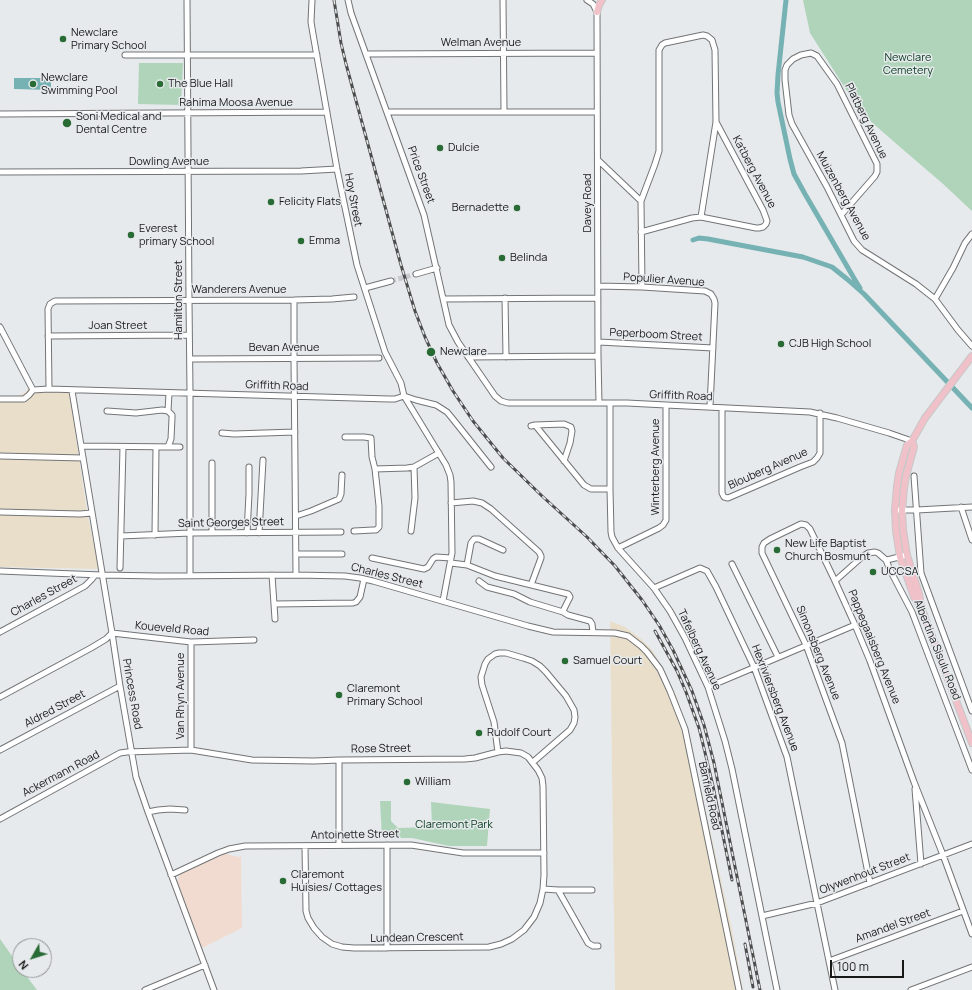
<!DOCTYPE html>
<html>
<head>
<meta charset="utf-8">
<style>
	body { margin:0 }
	#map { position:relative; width:972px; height:990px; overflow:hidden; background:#e7eaec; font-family:Manrope,sans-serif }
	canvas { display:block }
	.north { position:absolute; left:12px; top:938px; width:40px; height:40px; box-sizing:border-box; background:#e7eaec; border:1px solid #949697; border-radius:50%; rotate:231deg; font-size:11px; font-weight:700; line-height:16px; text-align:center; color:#171818 }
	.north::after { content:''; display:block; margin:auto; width:14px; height:18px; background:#296b35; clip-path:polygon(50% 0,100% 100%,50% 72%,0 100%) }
	.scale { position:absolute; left:830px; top:960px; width:74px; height:18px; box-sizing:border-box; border:2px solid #171818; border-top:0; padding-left:5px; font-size:12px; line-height:14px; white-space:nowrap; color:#171818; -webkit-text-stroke:3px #e7eaec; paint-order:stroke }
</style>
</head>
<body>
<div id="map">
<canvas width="972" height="990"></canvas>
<div class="north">N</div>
<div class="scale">100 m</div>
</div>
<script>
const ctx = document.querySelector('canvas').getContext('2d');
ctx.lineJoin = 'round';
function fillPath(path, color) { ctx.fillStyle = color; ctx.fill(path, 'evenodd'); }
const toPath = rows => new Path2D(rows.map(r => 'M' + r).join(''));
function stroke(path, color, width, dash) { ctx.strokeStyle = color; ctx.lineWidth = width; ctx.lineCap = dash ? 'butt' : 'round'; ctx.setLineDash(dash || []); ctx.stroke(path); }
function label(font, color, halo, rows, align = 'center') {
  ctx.font = font + ' Manrope,sans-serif'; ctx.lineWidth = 3; ctx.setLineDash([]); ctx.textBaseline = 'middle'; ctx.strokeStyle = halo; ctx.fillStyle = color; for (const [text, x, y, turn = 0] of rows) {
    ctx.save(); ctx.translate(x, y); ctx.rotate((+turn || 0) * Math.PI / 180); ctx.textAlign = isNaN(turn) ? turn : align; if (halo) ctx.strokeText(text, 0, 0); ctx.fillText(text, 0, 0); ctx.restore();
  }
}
fillPath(toPath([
	[225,853,233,856,241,857,242,928,202,948,177,881,180,874]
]), '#f1dacf');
fillPath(toPath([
	[28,388,69,391,87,512,99,569,0,567,0,399,13,399,26,392],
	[610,621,625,627,641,639,653,651,677,697,689,735,732,930,743,990,615,990]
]), '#e9deca');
fillPath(toPath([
	[803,0,972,0,972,211,942,183,900,147,861,113,810,33],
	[139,63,183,63,181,105,138,104],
	[380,801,391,801,391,821,398,828,432,827,431,802,490,809,487,846,449,846,412,838,382,838],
	[0,939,20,967,20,970,22,970,37,990,0,990]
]), '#afd4ba');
fillPath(toPath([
	[14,78,51,78,51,90,14,89]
]), '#76b2b3');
stroke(toPath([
	[786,0,778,75,777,93,778,102,790,159,794,174,805,194,855,280,860,288],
	[693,240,699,238,708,239,803,257,832,267,847,279,864,294,972,408]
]), '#76b2b3', 5);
stroke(toPath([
	[391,281,416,274]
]), '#c8cacc', 5, [5, 2.5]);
const minor = toPath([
	[187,0,189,300,190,393,190,575],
	[312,0,311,22,313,34,337,169,357,265,385,352,401,383,404,396,446,465,450,475,451,482,452,553,443,601],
	[348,0,351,13,424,215,449,325,458,342,495,396,501,401,508,403,627,403,666,405,810,412,837,418,889,433,912,441],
	[503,0,504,111],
	[587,0,593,4,597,12,598,356,599,403],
	[366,54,597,53],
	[125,55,317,55],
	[388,112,597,112],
	[0,114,327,112],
	[598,160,641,201],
	[0,172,301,171,337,169],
	[841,215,875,176,877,172,877,164,837,84,817,56,811,53,801,55,793,59,787,65,785,70,785,80,789,115,792,124,827,187,854,241,862,250,916,284,935,299,958,330,972,346],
	[641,232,692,218,701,217,756,228,759,228,763,227,766,224,767,221,766,218,763,210,716,122],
	[416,274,437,268],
	[598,286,642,287,705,291,711,294,714,299,715,303,710,406],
	[642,287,641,201,655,164,659,151,659,50,662,45,665,43,703,35,707,36,712,40,715,50,716,122,701,217],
	[365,288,391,281],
	[505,298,506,357],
	[443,299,598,298],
	[935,299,953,268,965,243,972,234],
	[294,300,294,358,296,575],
	[0,327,33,390],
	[48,336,189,335],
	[599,342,713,348],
	[468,357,598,356],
	[190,359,379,358],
	[49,389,48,309,50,304,55,301,294,300,332,299,354,297],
	[33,390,49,389,389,399,395,399,404,396,416,400,436,405,447,412,452,418,491,467],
	[72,391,112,633,120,686,136,777,148,812,214,990],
	[0,399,24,399,29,395,33,390],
	[610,404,610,489,611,532,612,537,618,548,654,588,670,611,685,638,708,687,725,741,732,769,777,990],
	[722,408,722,493,724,497,728,498,800,467,813,462,817,458,820,453,820,413],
	[107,411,136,413,162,410,168,411,172,415,172,418,171,439,168,447],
	[168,411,169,393],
	[535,425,564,424,571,427,572,431,570,443,564,461],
	[531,426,535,425,584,485,591,489,610,489],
	[222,433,234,434,295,432],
	[345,437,364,437,371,438,372,457,375,469,377,487,379,506,379,527,376,530,373,530,354,531],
	[81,446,180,447],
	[0,456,83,458],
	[212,463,212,533],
	[375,469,407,468,414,467,439,453],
	[914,476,921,573,972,711],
	[451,503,473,501,482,503,491,509,539,552,541,556,541,558,531,585],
	[961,507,972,540],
	[895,510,917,510,972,507],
	[0,512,80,514,92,513],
	[296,516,311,511,339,499,341,494,342,475],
	[411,531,415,498,414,467],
	[247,533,249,494,249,467],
	[259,533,263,460],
	[155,535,156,447],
	[121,536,190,533,341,532],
	[618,548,659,528,663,525,666,520,666,405],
	[296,554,342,554],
	[372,558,424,569,428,567,433,559,436,557,451,558],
	[886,560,891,559,907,555],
	[451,563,467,565,495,576,568,594,569,595,570,597,564,609,563,612,568,615,590,621,592,624,593,632],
	[732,564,778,657],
	[467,565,471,543,474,539,479,539,503,550],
	[120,568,123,447],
	[0,571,49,573,102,575,157,576,296,575,345,576,360,578,373,581,528,626,553,632,615,633,628,636,641,646,647,652,660,669,670,691,685,729,739,990],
	[272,575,275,619],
	[479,581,487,587,514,594,530,602,563,612],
	[835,581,862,557,868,553,875,552,878,553,886,560,890,570,912,612,972,770],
	[654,588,700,568,707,571,716,587,754,667,787,757,817,903,835,990],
	[274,604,353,603,356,602,360,597,364,579],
	[0,632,85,586,92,579,95,575],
	[191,642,191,750],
	[708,687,855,625],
	[0,697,91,648,106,639,112,633,191,642,254,640],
	[0,750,120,686],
	[498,752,494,722,482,685,481,677,485,664,488,659,495,654,499,653,506,653,523,658,532,661,540,666,546,672,566,696,574,710,575,717,574,723,570,730,533,762],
	[339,760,339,845],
	[915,789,921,864],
	[148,812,158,810,170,809,185,810],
	[0,819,120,753,127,752,191,750,252,760,314,761,339,760,465,759,475,758,498,752,506,751,521,753,528,757,538,770,542,778,543,786,544,875,543,889,540,903,534,917,524,930,512,939,501,944,489,947,354,948,342,947,332,944,322,937,314,928,308,918,306,911,305,846],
	[387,845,387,948],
	[171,875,218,853,229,849,245,846,411,845,463,853,544,853],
	[870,883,842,743,806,645,762,553,762,547,764,543,770,539,801,524,806,525,810,529,835,581,855,625,870,661,914,782,943,855,972,934],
	[543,889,558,890,592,890],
	[558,890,588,943,593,946,598,946],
	[762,916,817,903,972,844],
	[829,961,963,911],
	[145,990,205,965],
	[911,990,972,967]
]);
const major = toPath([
	[597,12,599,5,602,0],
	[972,356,925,418,912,441,907,445,899,473,897,486,895,510,896,531,900,557,914,597,921,607,972,743],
	[912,441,914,447,906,476,904,488,902,510,903,530,907,555,919,594,921,606]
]);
stroke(minor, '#727476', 7);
stroke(major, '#c7c8c8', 8);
stroke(minor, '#fff', 5);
stroke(major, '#f1c1c9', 6);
const rail = toPath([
	[334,0,341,43,346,64,401,265,415,311,425,337,437,363,453,391,473,421,503,458,542,496,587,537,615,566,642,600,659,625,673,650,692,691,704,725,714,763,760,990],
	[655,631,677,671,686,692,699,728,702,740,713,786,732,880],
	[745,944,753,987]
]);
stroke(rail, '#4c4e4e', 3);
stroke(rail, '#e7eaec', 1.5, [4.5]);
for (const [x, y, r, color] of [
	[63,39,4,"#296b35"],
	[33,84,4,"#296b35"],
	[160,84,4,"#296b35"],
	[67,123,5,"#296b35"],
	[440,148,4,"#296b35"],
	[271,202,4,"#296b35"],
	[517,208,4,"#296b35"],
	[131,235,4,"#296b35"],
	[301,241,4,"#296b35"],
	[502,258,4,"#296b35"],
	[781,344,4,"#296b35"],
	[431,352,5,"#296b35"],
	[777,550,4,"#296b35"],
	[873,572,4,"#296b35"],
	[565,661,4,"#296b35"],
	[339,695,4,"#296b35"],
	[479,733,4,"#296b35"],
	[407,782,4,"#296b35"],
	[283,881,4,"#296b35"]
]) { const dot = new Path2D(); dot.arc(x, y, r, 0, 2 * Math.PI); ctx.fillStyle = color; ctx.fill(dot); stroke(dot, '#e7eaec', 1.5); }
label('11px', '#171818', '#e7eaec', [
	["Newclare",71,33],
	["Primary School",71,46],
	["Newclare",41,78],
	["Swimming Pool",41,91],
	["The Blue Hall",168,84],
	["Soni Medical and",76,117],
	["Dental Centre",76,130],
	["Dulcie",448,148],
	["Felicity Flats",279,202],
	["Bernadette",509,208,"right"],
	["Everest",139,229],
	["primary School",139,242],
	["Emma",309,241],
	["Belinda",510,258],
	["CJB High School",789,344],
	["Newclare",440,352],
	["New Life Baptist",785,544],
	["Church Bosmunt",785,557],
	["UCCSA",881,572],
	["Samuel Court",573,661],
	["Claremont",347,689],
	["Primary School",347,702],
	["Rudolf Court",487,733],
	["William",415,782],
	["Claremont",291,875],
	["Huisies/ Cottages",291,888]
], 'left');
label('11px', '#171818', '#e7eaec', [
	["Welman Avenue",481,43],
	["Rahima Moosa Avenue",236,103],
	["Platberg Avenue",866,121,64],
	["Dowling Avenue",169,162],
	["Katberg Avenue",754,172,62],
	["Price Street",421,175,70],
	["Muizenberg Avenue",843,196,61],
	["Hoy Street",353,200,79],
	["Davey Road",588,203,-90],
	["Populier Avenue",664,280,4],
	["Wanderers Avenue",239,290],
	["Hamilton Street",179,300,-90],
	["Joan Street",118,326],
	["Peperboom Street",656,335,3],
	["Bevan Avenue",284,348],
	["Griffith Road",277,386,2],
	["Griffith Road",681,396,2],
	["Winterberg Avenue",656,467,-90],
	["Blouberg Avenue",768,469,-24],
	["Saint Georges Street",231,523,-1],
	["Charles Street",387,576,14],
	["Charles Street",44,596,-29],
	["Koueveld Road",172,629,5],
	["Pappegaaisberg Avenue",874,647,68],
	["Tafelberg Avenue",699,650,65],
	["Albertina Sisulu Road",937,650,68],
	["Simonsberg Avenue",818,653,68],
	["Princess Road",132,694,80],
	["Van Rhyn Avenue",181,696,-90],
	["Hexriviersberg Avenue",775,698,69],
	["Aldred Street",55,709,-28],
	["Rose Street",381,749,-1],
	["Ackermann Road",61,774,-28],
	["Banfield Road",709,796,78],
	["Antoinette Street",355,835,-1],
	["Olywenhout Street",865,874,-21],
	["Amandel Street",893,926,-20],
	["Lundean Crescent",417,938,-1]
]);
label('11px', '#063b1f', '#e7eaec', [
	["Newclare",908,58],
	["Cemetery",908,71],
	["Claremont Park",454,825]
]);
</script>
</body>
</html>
